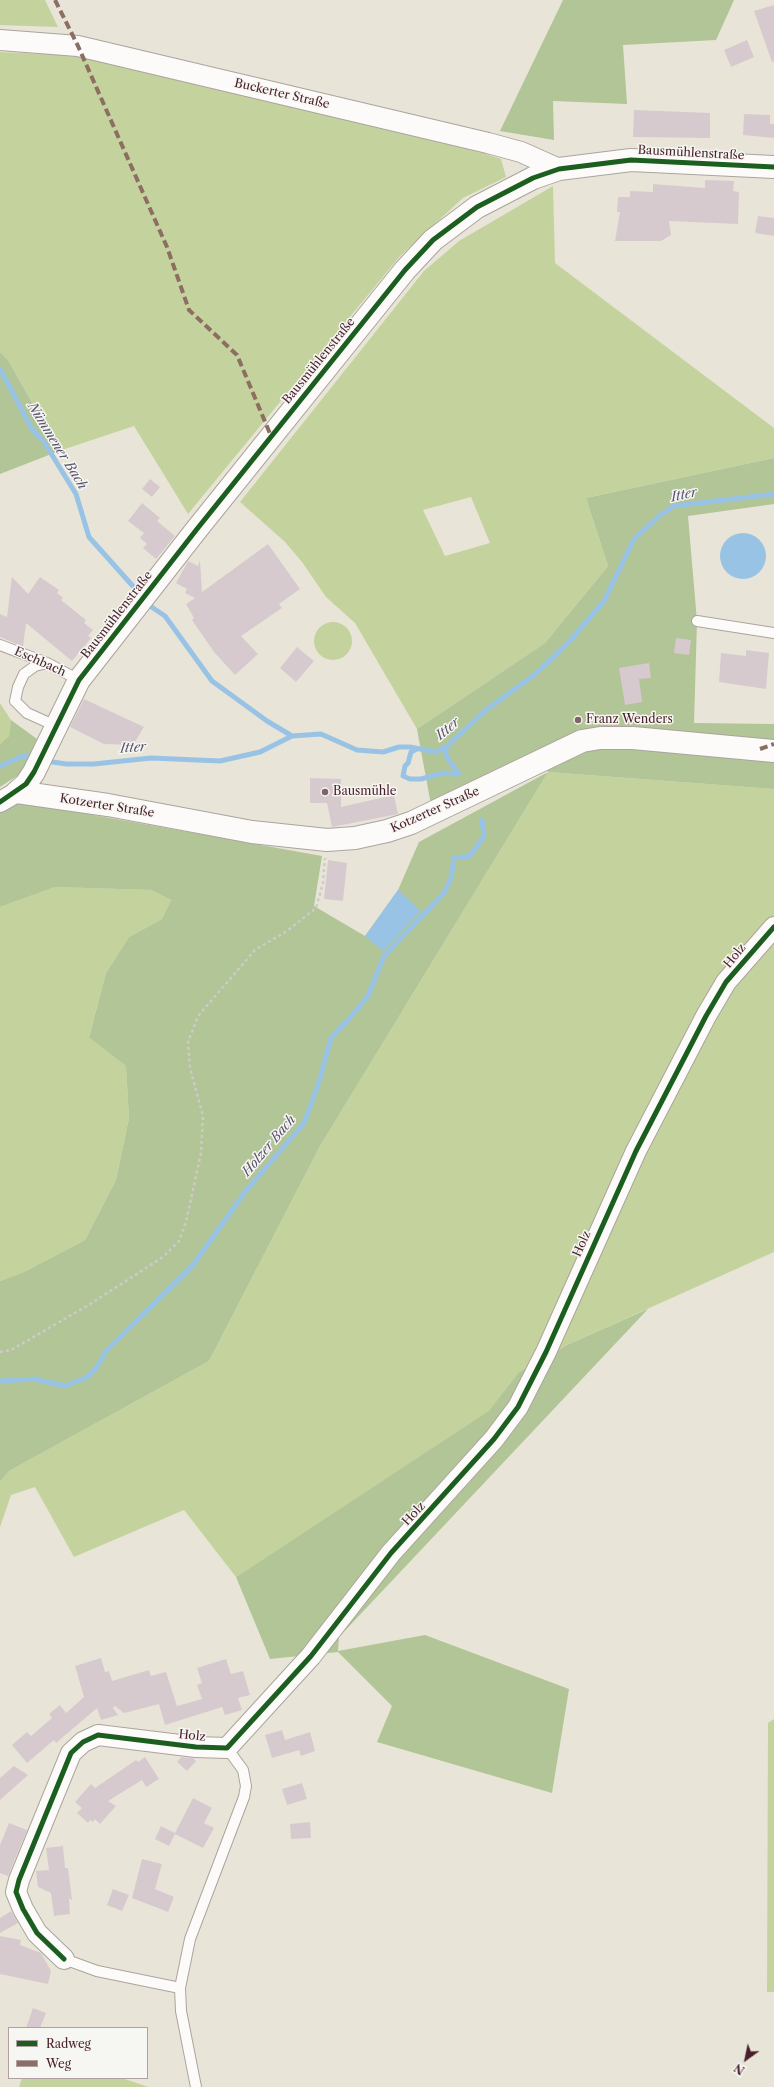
<!DOCTYPE html>
<html>
<head>
<meta charset="utf-8">
<style>
	body { margin:0 }
	#map { position:relative; width:774px; height:2087px; overflow:hidden; background:#e8e5d8; font-family:"Libre Caslon Text",serif }
	canvas { display:block }
	.legend { position:absolute; left:8px; top:2027px; width:140px; height:52px; box-sizing:border-box; background:#f6f6f2; border:1px solid #b1a0a2; margin:0; padding:5px 7px; list-style:none; font-size:12px; color:#4a1f2b }
	.legend li { display:flex; align-items:center; gap:8px; height:20px }
	.legend b { width:20px; border:1px solid #b1a0a2 }
	.north { position:absolute; left:726px; top:2039px; width:40px; height:40px; -webkit-text-stroke:3px #f6f6f2; paint-order:stroke; rotate:213deg; font-size:11px; font-weight:700; line-height:16px; text-align:center; color:#4a1f2b }
	.north::after { content:''; display:block; margin:auto; width:14px; height:18px; background:#4a1f2b; clip-path:polygon(50% 0,100% 100%,50% 72%,0 100%) }
</style>
</head>
<body>
<div id="map">
<canvas width="774" height="2087"></canvas>
<ul class="legend">
<li><b style="height:5px;background:#1b5e20"></b>Radweg</li>
<li><b style="height:5px;background:#8d6e63"></b>Weg</li>
</ul>
<div class="north">N</div>
</div>
<script>
const ctx = document.querySelector('canvas').getContext('2d');
ctx.lineJoin = 'round';
function fillPath(path, color) { ctx.fillStyle = color; ctx.fill(path, 'evenodd'); }
const toPath = rows => new Path2D(rows.map(r => 'M' + r).join(''));
function stroke(path, color, width, dash) { ctx.strokeStyle = color; ctx.lineWidth = width; ctx.lineCap = dash ? 'butt' : 'round'; ctx.setLineDash(dash || []); ctx.stroke(path); }
function label(font, color, halo, rows, align = 'center') {
  ctx.font = font + ' "Libre Caslon Text",serif'; ctx.lineWidth = 3; ctx.setLineDash([]); ctx.textBaseline = 'middle'; ctx.strokeStyle = halo; ctx.fillStyle = color; for (const [text, x, y, turn = 0] of rows) {
    ctx.save(); ctx.translate(x, y); ctx.rotate((+turn || 0) * Math.PI / 180); ctx.textAlign = isNaN(turn) ? turn : align; if (halo) ctx.strokeText(text, 0, 0); ctx.fillText(text, 0, 0); ctx.restore();
  }
}
fillPath(toPath([
	[0,0,45,0,58,27,0,25],
	[0,52,90,56,147,72,483,153,501,159,506,177,463,198,400,256,188,514,134,426,59,451,8,360,0,352],
	[553,186,555,263,774,428,774,458,586,498,608,566,545,643,417,729,355,623,326,597,302,562,285,542,240,502,424,271,459,241],
	[471,497,490,543,445,556,423,510],
	'314 641a19 19 0 1 1 38 0a19 19 0 1 1-38 0Z',
	[0,703,11,720,9,736,0,744],
	[548,772,774,789,774,1252,567,1345,519,1372,490,1411,236,1577,184,1510,74,1557,35,1487,11,1495,0,1527,0,1482,9,1471,209,1361,320,1146],
	[55,887,151,890,171,900,162,919,129,937,106,973,89,1036,126,1066,129,1118,116,1180,85,1240,24,1272,0,1281,0,907],
	[774,1719,774,1992,767,1992,768,1723],
	[22,2078,122,2078,148,2087,19,2087]
]), '#c4d39d');
fillPath(toPath([
	[563,0,734,0,716,40,623,45,627,104,553,101,554,140,500,131],
	[0,352,8,360,59,451,0,474],
	[774,458,774,504,688,516,697,621,694,723,774,724,774,789,548,772,320,1146,209,1361,9,1471,0,1482,0,1281,24,1272,85,1240,116,1180,129,1118,126,1066,89,1037,106,973,129,937,162,919,171,900,151,890,55,887,0,907,0,810,15,801,322,856,314,906,365,936,398,890,419,842,548,772,541,750,431,805,417,729,545,643,608,566,586,498],
	[11,720,37,739,23,772,0,787,0,744,9,736],
	[648,1309,339,1637,338,1651,425,1635,569,1689,552,1793,377,1742,392,1706,338,1652,270,1659,236,1577,489,1411,519,1372,567,1345]
]), '#b1c596');
fillPath(toPath([
	'720 556a23 23 0 1 1 46 0a23 23 0 1 1-46 0Z',
	[398,890,421,911,383,951,365,936]
]), '#99c3e5');
stroke(toPath([
	[0,369,32,429,44,442,76,494,89,537,139,593],
	[146,601,153,608,165,616,212,681,267,721,292,736],
	[417,749,411,752,408,763,405,766,403,776,410,779,421,779,443,773,459,774,446,756,446,747],
	[46,761,66,764,94,764,151,758,220,761,260,752,292,736,321,734,357,750,383,752,399,747,410,747,436,752,446,747,486,710,534,675,568,643,604,601,634,539,659,516,674,506,774,494],
	[0,766,23,756,35,758],
	[0,1381,35,1379,65,1386,87,1377,97,1367,106,1351,193,1265,245,1192,304,1123,319,1082,331,1038,347,1021,368,996,384,956,444,893,451,878,454,858,470,856,484,836,482,820]
]), '#99c3e5', 5);
fillPath(toPath([
	[774,5,774,62,772,62,754,11],
	[747,40,754,57,731,67,724,50],
	[634,110,710,113,710,138,633,137],
	[744,114,770,115,770,124,774,124,774,138,743,135],
	[705,180,734,181,733,191,739,192,738,224,669,221,671,235,661,241,615,241,620,212,617,212,618,197,630,197,630,191,653,192,653,184,705,188],
	[758,216,774,218,774,236,755,233],
	[150,479,160,487,152,497,142,489],
	[142,503,160,518,157,521,175,536,156,559,143,548,147,544,140,538,144,533,128,521],
	[268,544,300,589,279,604,282,608,241,636,258,654,235,675,214,652,192,620,194,618,186,604,195,598,185,593,187,589,176,583,188,561,198,566,200,560,202,592],
	[12,577,28,594,40,577,59,590,57,593,63,598,61,600,86,620,84,623,93,630,88,636,91,638,72,661,26,623,23,647,0,637,0,614,7,617],
	[676,638,691,640,689,655,674,653],
	[297,647,314,661,296,682,280,668],
	[746,650,769,653,766,689,719,682,721,653,746,656],
	[649,663,651,678,639,679,642,702,625,705,619,668],
	[84,699,144,727,133,745,104,744,70,727],
	[310,778,341,779,341,807,394,795,398,814,332,827,327,803,310,803],
	[328,860,347,863,343,901,324,899],
	[101,1658,105,1672,109,1671,112,1681,149,1670,151,1676,166,1672,177,1706,202,1699,197,1685,202,1683,197,1668,226,1659,231,1674,243,1671,250,1695,238,1698,242,1710,225,1715,222,1707,165,1725,159,1704,124,1713,115,1706,113,1708,118,1715,101,1720,97,1708,56,1743,54,1740,27,1763,12,1745,27,1732,31,1736,52,1718,49,1714,60,1705,66,1713,84,1697,75,1666],
	[282,1730,285,1740,310,1732,315,1751,301,1756,299,1750,272,1758,265,1735],
	[145,1757,159,1779,146,1787,142,1780,108,1801,116,1806,100,1824,95,1819,93,1822,90,1820,88,1823,77,1813,82,1808,75,1802,91,1784,95,1788,136,1760,138,1762],
	[181,1757,193,1758,196,1761,187,1771,177,1762],
	[14,1766,28,1775,0,1800,0,1778],
	[302,1783,307,1799,287,1805,282,1789],
	[193,1798,212,1808,204,1823,214,1828,203,1848,175,1834,169,1846,155,1839,161,1826,175,1833],
	[310,1822,311,1838,291,1839,290,1824],
	[9,1823,27,1830,8,1876,0,1873,0,1845],
	[63,1846,65,1868,68,1868,72,1900,69,1898,70,1914,54,1916,51,1893,38,1887,36,1871,49,1870,46,1848],
	[142,1859,162,1864,155,1889,174,1897,168,1912,132,1898],
	[113,1889,129,1895,122,1911,107,1905],
	[11,1911,18,1923,0,1933,0,1918],
	[0,1936,21,1940,20,1945,41,1953,51,1971,48,1984,0,1974],
	[33,2008,46,2013,40,2028,26,2028]
]), '#d7cace');
const service = toPath([
	[697,621,774,633],
	[0,645,47,663,79,680],
	[47,663,35,666,24,674,18,687,15,701,27,713,56,726],
	[64,1959,97,1971,180,1988],
	[196,2087,181,2011,180,1988,190,1939,244,1797,246,1786,243,1770,227,1748]
]);
const minor = toPath([
	[0,40,78,46,488,143,521,152,559,169],
	[0,802,17,792],
	[64,1959,37,1933,23,1909,16,1892,19,1880,71,1753,83,1742,98,1735,196,1747,227,1748,311,1656,391,1553,494,1439,518,1407,546,1352,636,1151,706,1016,726,982,774,927]
]);
const tertiary = toPath([
	[17,792,26,784,34,772,79,680,197,529,405,270,433,240,477,207,533,178,559,169,631,160,774,167],
	[17,792,108,805,252,832,327,840,355,838,387,831,411,823,582,741,600,738,633,738,774,751]
]);
stroke(service, '#aba49e', 12);
stroke(minor, '#aba49e', 22);
stroke(tertiary, '#aba49e', 24);
stroke(toPath([
	[0,1352,11,1350,87,1306,163,1257,179,1241,186,1222,201,1153,203,1116,190,1068,188,1042,198,1016,255,950,287,931,316,908,323,883,325,858]
]), '#cecac8', 2.5, [3, 3]);
stroke(service, '#fcfbf9', 10);
stroke(minor, '#fcfbf9', 20);
stroke(tertiary, '#fcfbf9', 22);
stroke(toPath([
	[55,0,78,46,167,247,189,310,237,355,271,436],
	[760,749,774,744]
]), '#8d6e63', 4, [8, 4]);
stroke(toPath([
	[0,802,26,784,34,772,79,680,197,529,405,270,433,240,477,207,533,178,559,169,631,160,774,167],
	[64,1959,37,1933,23,1909,16,1892,19,1880,71,1753,83,1742,98,1735,196,1747,227,1748,311,1656,391,1553,494,1439,518,1407,546,1352,636,1151,706,1016,726,982,774,927]
]), '#1b5e20', 5);
for (const [x, y, r, color] of [
	[578,720,4,"#816468"],
	[325,792,4,"#816468"]
]) { const dot = new Path2D(); dot.arc(x, y, r, 0, 2 * Math.PI); ctx.fillStyle = color; ctx.fill(dot); stroke(dot, '#f6f6f2', 1.5); }
label('12px', '#4a1f2b', '#f6f6f2', [
	["Buckerter Straße",282,94,13],
	["Bausmühlenstraße",691,153,3],
	["Bausmühlenstraße",319,361,-51],
	["Bausmühlenstraße",117,615,-52],
	["Eschbach",40,662,24],
	["Kotzerter Straße",107,806,9],
	["Kotzerter Straße",435,810,-24],
	["Holz",735,956,-51],
	["Holz",582,1244,-66],
	["Holz",414,1514,-47],
	["Holz",192,1736,6]
]);
label('12px', '#4a1f2b', '#f6f6f2', [
	["Franz Wenders",586,720],
	["Bausmühle",333,792]
], 'left');
label('italic 13px', '#5a546e', '#f6f6f2', [
	["Nümmener Bach",57,446,58],
	["Itter",684,495,-12],
	["Itter",448,729,-40],
	["Itter",133,748,-4],
	["Holzer Bach",269,1146,-50]
]);
</script>
</body>
</html>
